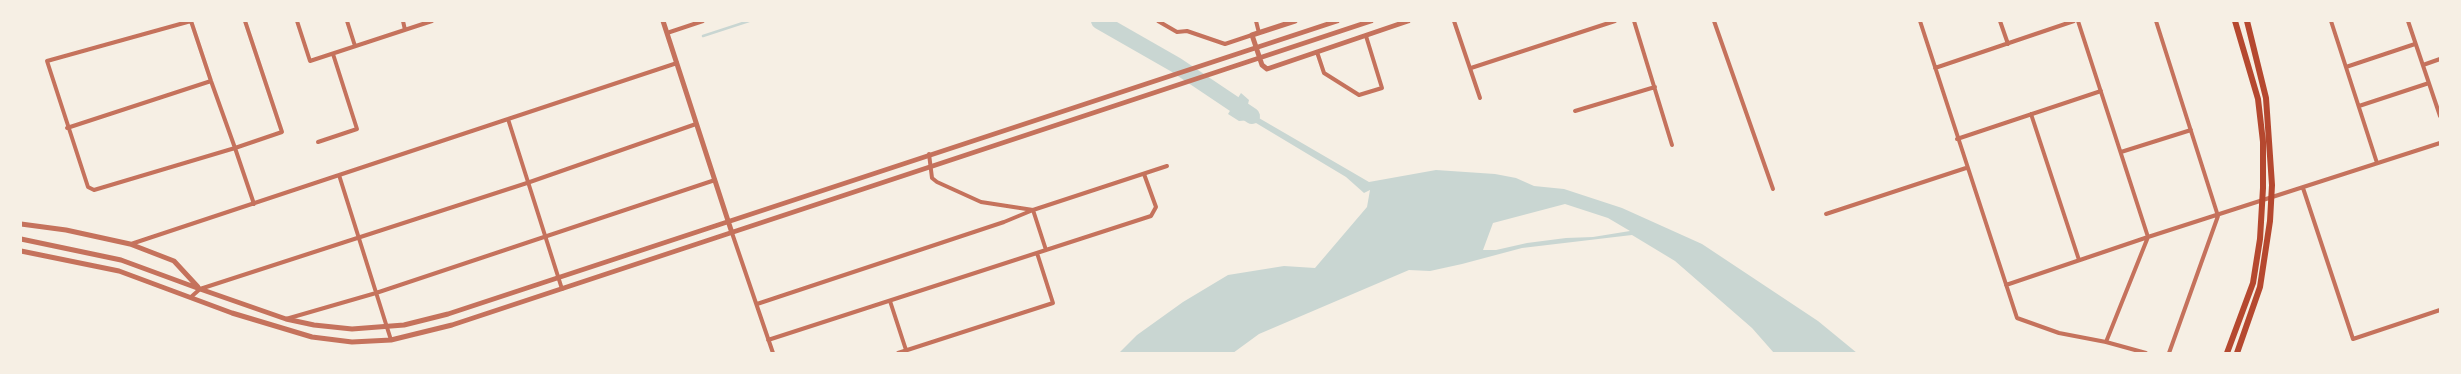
<!DOCTYPE html>
<html>
<head>
<meta charset="utf-8">
<style>
	body { margin:0 }
	#map { position:relative; width:2461px; height:374px; overflow:hidden; background:#f6efe4; font-family:"Noto Sans",sans-serif }
	canvas { display:block }
	.frame { position:absolute; inset:0; border:22px solid #f6efe4; pointer-events:none }
</style>
</head>
<body>
<div id="map">
<canvas width="2461" height="374"></canvas>
<div class="frame"></div>
</div>
<script>
const ctx = document.querySelector('canvas').getContext('2d');
ctx.lineJoin = 'round';
function fillPath(path, color) { ctx.fillStyle = color; ctx.fill(path, 'evenodd'); }
const toPath = rows => new Path2D(rows.map(r => 'M' + r).join(''));
function stroke(path, color, width, dash) { ctx.strokeStyle = color; ctx.lineWidth = width; ctx.lineCap = dash ? 'butt' : 'round'; ctx.setLineDash(dash || []); ctx.stroke(path); }
fillPath(toPath([
	[1241,93,1249,100,1247,108,1252,114,1369,182,1436,170,1495,174,1516,178,1534,186,1564,189,1622,208,1702,244,1818,321,1857,353,1774,353,1752,328,1675,261,1632,235,1522,248,1462,264,1430,271,1409,270,1259,334,1233,353,1119,353,1137,335,1183,302,1228,275,1284,266,1315,268,1367,207,1370,190,1364,193,1346,177,1251,120,1239,121,1228,114],
	[1565,204,1608,218,1630,231,1593,237,1566,238,1527,243,1496,250,1483,250,1493,223]
]), '#c9d6d2');
stroke(toPath([
	[703,36,749,21]
]), '#c9d6d2', 2.5);
stroke(toPath([
	[1099,21,1176,65,1252,116]
]), '#c9d6d2', 16);
stroke(toPath([
	[245,21,282,132,235,148,94,190,88,187,47,61,191,21,211,81,235,148,254,204],
	[297,21,310,61,432,21],
	[347,21,355,46],
	[403,21,405,30],
	[1158,21,1177,32,1187,31,1225,44,1252,35],
	[1256,21,1259,33],
	[1454,21,1480,98],
	[1634,21,1672,145],
	[1714,21,1773,189],
	[1920,21,2017,318,2059,333,2106,342,2146,353],
	[2000,21,2008,44],
	[2078,21,2148,237,2106,342],
	[2156,21,2218,216,2169,353],
	[2331,21,2377,163],
	[2408,21,2440,116],
	[667,33,703,21],
	[1317,52,1324,73,1359,95,1382,88,1366,36],
	[2423,65,2440,59],
	[2346,67,2415,44],
	[1471,68,1615,21],
	[1935,68,2074,21],
	[2359,106,2429,83],
	[1575,111,1655,87],
	[2031,114,2079,260],
	[508,119,562,289],
	[67,128,211,81],
	[1957,139,2101,91],
	[318,142,357,129,333,54],
	[2121,152,2191,130],
	[929,154,932,178,937,182,981,202,1033,210,1167,166],
	[339,175,391,340],
	[2303,188,2353,339,2440,310],
	[1826,214,1966,168],
	[732,233,773,353],
	[131,244,677,63],
	[2006,285,2148,237,2440,143],
	[191,297,200,289,527,183,696,124],
	[890,301,906,350],
	[757,304,1004,222,1033,210,1046,250],
	[286,319,376,293,715,180],
	[768,340,1151,216,1156,207,1144,174],
	[898,353,1053,303,1037,253]
]), '#c5725c', 4);
stroke(toPath([
	[663,21,732,233],
	[1295,21,1252,35,1262,65,1267,69,1408,21],
	[21,224,66,230,130,244,174,261,198,287],
	[21,239,121,260,200,289,286,319,314,325,352,329,404,325,448,314,1337,21],
	[21,251,119,271,232,313,312,337,352,342,391,340,452,325,1371,21]
]), '#c5725c', 5);
stroke(toPath([
	[2227,353,2253,283,2260,239,2263,188,2263,142,2258,99,2235,21],
	[2237,353,2260,287,2270,221,2272,185,2266,98,2247,21]
]), '#b5482f', 6);
</script>
</body>
</html>
